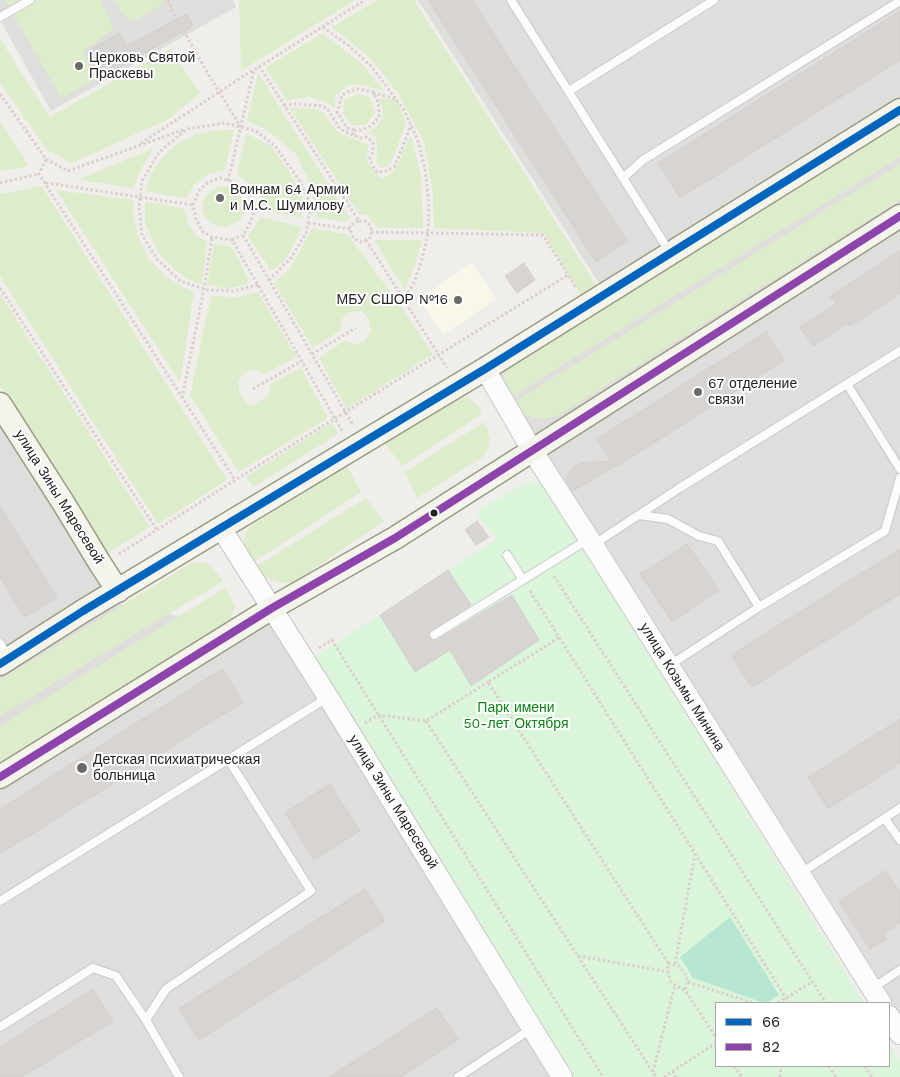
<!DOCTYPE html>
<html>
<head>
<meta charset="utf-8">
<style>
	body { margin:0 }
	#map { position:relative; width:900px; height:1077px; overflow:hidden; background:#f0eeeb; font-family:"Work Sans",sans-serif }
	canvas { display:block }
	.legend { position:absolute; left:715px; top:1002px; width:175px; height:65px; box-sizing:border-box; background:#fff; border:1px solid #a7a7a7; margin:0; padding:6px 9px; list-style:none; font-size:15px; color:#222 }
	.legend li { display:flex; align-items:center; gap:10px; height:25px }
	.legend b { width:25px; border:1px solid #a7a7a7 }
</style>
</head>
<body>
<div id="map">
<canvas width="900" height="1077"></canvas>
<ul class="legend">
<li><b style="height:6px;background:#0065bd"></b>66</li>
<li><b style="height:6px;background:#8e44ad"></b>82</li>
</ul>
</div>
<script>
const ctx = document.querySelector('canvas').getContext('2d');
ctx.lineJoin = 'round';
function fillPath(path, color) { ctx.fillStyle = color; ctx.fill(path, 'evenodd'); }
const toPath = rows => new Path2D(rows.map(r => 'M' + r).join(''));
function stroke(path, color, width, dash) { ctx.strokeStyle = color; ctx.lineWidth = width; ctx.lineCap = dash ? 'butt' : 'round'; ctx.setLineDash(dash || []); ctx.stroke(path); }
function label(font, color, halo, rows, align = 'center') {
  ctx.font = font + ' "Work Sans",sans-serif'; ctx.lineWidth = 4; ctx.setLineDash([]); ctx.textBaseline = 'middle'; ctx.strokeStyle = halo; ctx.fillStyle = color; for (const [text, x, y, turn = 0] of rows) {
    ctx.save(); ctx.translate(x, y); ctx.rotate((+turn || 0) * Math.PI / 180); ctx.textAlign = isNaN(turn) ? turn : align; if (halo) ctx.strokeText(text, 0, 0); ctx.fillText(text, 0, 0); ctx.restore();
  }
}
fillPath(toPath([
	[418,0,900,0,900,104,602,288],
	[900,117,900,1024,493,372],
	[0,411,105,583,123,606,179,616,267,618,553,1077,0,1077]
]), '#dfdedc');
fillPath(toPath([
	[472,263,496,299,443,335,419,299]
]), '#f8f7e8');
fillPath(toPath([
	[0,0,233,0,236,7,51,111,0,20]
]), '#dededc');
fillPath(toPath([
	[5,0,100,0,114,28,83,52,98,77,62,99],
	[115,0,162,0,163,4,137,20,128,19,122,13],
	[239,0,355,0,241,71],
	[377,0,414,0,600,291,584,301,544,233,434,228,433,193,424,142,398,93,372,60,332,27],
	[323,33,363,65,384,91,363,85,349,85,336,95,334,108,327,103,310,97,287,100,265,68],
	[0,39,50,117,170,49,200,93,169,119,72,163,46,149,0,82],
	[258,73,350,219,345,222,316,217,313,191,297,155,266,129,247,121],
	[357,94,370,97,375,113,365,125,352,125,343,114,344,100],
	[377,99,397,99,406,124,390,165,381,168,376,162,377,150,376,137,367,133,377,126,383,117,383,107],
	[290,108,317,109,324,113,336,131,359,141,368,144,367,162,381,179,394,172,411,135,421,176,423,228,377,228,368,215,359,214],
	[0,121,29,166,0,171],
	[900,121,900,157,511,397,505,386,503,378,507,368],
	[219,130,234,130,225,170,208,174,195,184,186,198,145,191,151,173,163,157,176,144,197,134],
	[246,133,271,146,289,171,302,195,301,218,263,209,261,196,255,189,237,174],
	[154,148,143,166,133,188,77,180],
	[900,164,900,200,559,415,545,419,532,418,521,412,514,402],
	[42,186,227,480,158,524,0,276,0,194],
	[220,187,228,187,236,190,244,201,245,209,242,217,237,222,226,227,221,227,214,225,208,220,202,212,203,200,206,195,212,190],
	[56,190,134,200,133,215,139,238,148,258,167,277,184,288,194,292,180,383],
	[146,202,184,208,189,226,197,236,207,242,202,285,190,280,174,269,158,252,145,223,145,205],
	[261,217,301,227,299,235,290,252,282,263,271,271,248,236],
	[312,228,347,234,399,303,433,354,347,409,319,358,345,340,354,345,364,342,371,331,369,320,361,311,350,312,342,319,340,331,313,348,274,283,291,267],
	[374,240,422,240,415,265,405,290],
	[214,244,232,247,250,283,228,289,207,285],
	[258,292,296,357,265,374,257,370,248,371,238,379,239,391,246,404,254,406,269,394,271,384,301,368,328,418,239,472,190,396,211,296,237,297],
	[0,294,150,527,105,555,0,386],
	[456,397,470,398,478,406,482,414,402,466,383,441],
	[332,422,338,434,253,487,246,477],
	[484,422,487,428,490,439,488,449,483,457,417,498,405,472],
	[347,466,361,492,255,561,245,550,244,539,248,529,255,523],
	[366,498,384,521,293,583,278,582,263,577,257,566],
	[193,562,206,563,214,569,223,581,0,716,0,680],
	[225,588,231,597,235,607,228,625,0,765,0,726]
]), '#ddeccb');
fillPath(toPath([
	[536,482,544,483,864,1003,716,1003,716,1066,889,1066,889,1043,900,1061,900,1077,567,1077,310,660,496,539,476,513,481,509,519,486]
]), '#daf5da');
fillPath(toPath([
	[730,917,779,995,766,1003,764,1003,693,978,680,957]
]), '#b7e6d2');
const building = toPath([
	[428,0,472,0,627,241,596,262,428,0],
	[900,11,900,60,680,198,658,163,900,11],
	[187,14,193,26,104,76,90,50,119,33,126,46,187,14],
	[900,251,900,294,850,326,848,323,813,346,800,327,836,304,830,296,900,251],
	[524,263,535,280,517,293,505,276,524,263],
	[766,332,784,360,616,467,615,466,573,491,566,482,568,475,573,467,582,463,611,461,597,439,766,332],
	[0,507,57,597,25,617,0,578,0,507],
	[477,521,489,537,476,545,465,530,477,521],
	[687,544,719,590,688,610,689,611,672,622,640,574,687,544],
	[900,549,900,594,752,687,731,655,900,549],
	[448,570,471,605,431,631,428,635,431,640,437,640,512,595,539,640,471,686,450,650,415,672,380,615,448,570],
	[222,669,243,702,0,854,0,809,222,669],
	[900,719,900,763,828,809,808,777,900,719],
	[330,784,360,831,314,860,285,813,330,784],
	[886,871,900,892,900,923,883,934,887,939,870,949,839,901,886,871],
	[365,889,385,921,199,1040,179,1009,365,889],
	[93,989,113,1021,22,1077,0,1077,0,1047,93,989],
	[437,1008,458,1040,401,1077,329,1077,437,1008]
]);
fillPath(building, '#d7d4d2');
stroke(building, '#d3d0cc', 1);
const service = toPath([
	[511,0,669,251],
	[0,17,30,0],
	[569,91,714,0],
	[623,178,643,160,900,1],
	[847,384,900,469],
	[639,515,668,519,699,536,718,541,759,607,885,531,900,478],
	[593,545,678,489,900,351],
	[507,555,523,580],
	[434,635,587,540],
	[0,643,8,656],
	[670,665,759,607],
	[885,819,900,840],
	[801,873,900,808],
	[0,901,327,698],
	[873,988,900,970],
	[146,1020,166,989,311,891,228,759],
	[0,1027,93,968,116,976,146,1020,179,1077],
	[458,1077,531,1029]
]);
const tertiary = toPath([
	[485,369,532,450,593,545,881,1003],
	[221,528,328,697,562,1077],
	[889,1016,900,1034]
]);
const secondary = toPath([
	[0,404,64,504,101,565,118,591],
	[0,664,83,611,485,369,900,110],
	[0,777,272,608,395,538,900,216]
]);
stroke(service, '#c9c8c7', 10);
stroke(tertiary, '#c9c8c7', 22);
stroke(secondary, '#999a82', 25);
stroke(toPath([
	[168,0,175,16,210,77,240,126],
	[323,27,349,46,371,66,404,110,417,138,425,168,429,204,428,233,422,259,414,283,404,301],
	[259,66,359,221],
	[373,93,396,99],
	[0,94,46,159,39,174,235,480],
	[284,105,298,104,322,106,327,108,340,129,353,135,360,138,367,137,373,143,373,152,370,158,372,165,377,172,387,171,395,166,411,125],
	[353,135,354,130,361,130,369,127,374,123,379,116,379,108,377,99,373,92,358,89,350,91,342,95,337,112,347,128,354,130],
	[141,143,253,70],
	[46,159,68,171,183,130],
	[228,181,254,70,365,0],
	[0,183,39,174],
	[46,183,193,205],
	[359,221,366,221,371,227,371,237,362,242,354,239,350,229,350,225,359,221],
	[308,223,350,229],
	[371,232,543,235,568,275],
	[232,240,243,235],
	[366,240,447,368],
	[258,285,233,291,207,290,180,281,157,259,142,235,139,208,142,181,159,152,187,129,225,123,256,131,275,146,299,180,311,205,306,233,291,258,269,280],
	[0,288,157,530],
	[312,354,356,328],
	[253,389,302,361],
	[182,398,204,289,212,237],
	[342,431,232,240,212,237,202,231,196,219,193,205,199,191,207,183,220,178,235,183,247,190,252,200,255,210,249,225,243,235,353,425],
	[119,554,235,480,568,275,576,288],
	[554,576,826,1003],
	[530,591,789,1003],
	[559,638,488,682,668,963,668,972,671,982,680,988,685,990,716,1037],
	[319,648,332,640,603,1077],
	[426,721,656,1077],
	[365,723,378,715,426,721,488,682],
	[578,956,668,972],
	[668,963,679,966,685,974,688,982,685,990],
	[675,964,695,854],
	[688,982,753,1003],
	[778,1003,812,982],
	[734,1066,742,1077],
	[829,1066,836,1077],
	[865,1066,872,1077],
	[673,1071,676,1077],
	[653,1072,675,985],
	[664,1077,716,1043],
	[780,1077,781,1066]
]), '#dccecd', 3, [2.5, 2.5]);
stroke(service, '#fdfcfc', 8);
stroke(tertiary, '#fdfcfc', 20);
stroke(secondary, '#f4f4ed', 22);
stroke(toPath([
	[0,664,83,611,485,369,900,110]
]), '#0065bd', 8);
stroke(toPath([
	[0,777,272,608,395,538,900,216]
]), '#8e44ad', 8);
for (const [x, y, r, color] of [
	[79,66,5,"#6a6968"],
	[220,198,5,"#6a6968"],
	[458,300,5,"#6a6968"],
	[698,392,5,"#6a6968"],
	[434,513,4.5,"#222"],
	[82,768,6,"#6a6968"]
]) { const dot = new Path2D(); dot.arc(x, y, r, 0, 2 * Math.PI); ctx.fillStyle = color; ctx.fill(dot); stroke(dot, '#fff', 2); }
label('14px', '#222', '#fff', [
	["Церковь Святой",89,58],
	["Праскевы",89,74],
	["Воинам 64 Армии",230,190],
	["и М.С. Шумилову",230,206],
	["МБУ СШОР №16",448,300,"right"],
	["67 отделение",708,384],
	["связи",708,400],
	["Детская психиатрическая",93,760],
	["больница",93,776]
], 'left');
label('14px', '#222', '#fff', [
	["улица Зины Маресевой",59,497,58],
	["улица Козьмы Минина",682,687,58],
	["улица Зины Маресевой",393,802,58]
]);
label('14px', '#0c8416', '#fff', [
	["Парк имени",516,708],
	["50-лет Октября",516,724]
]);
</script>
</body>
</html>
